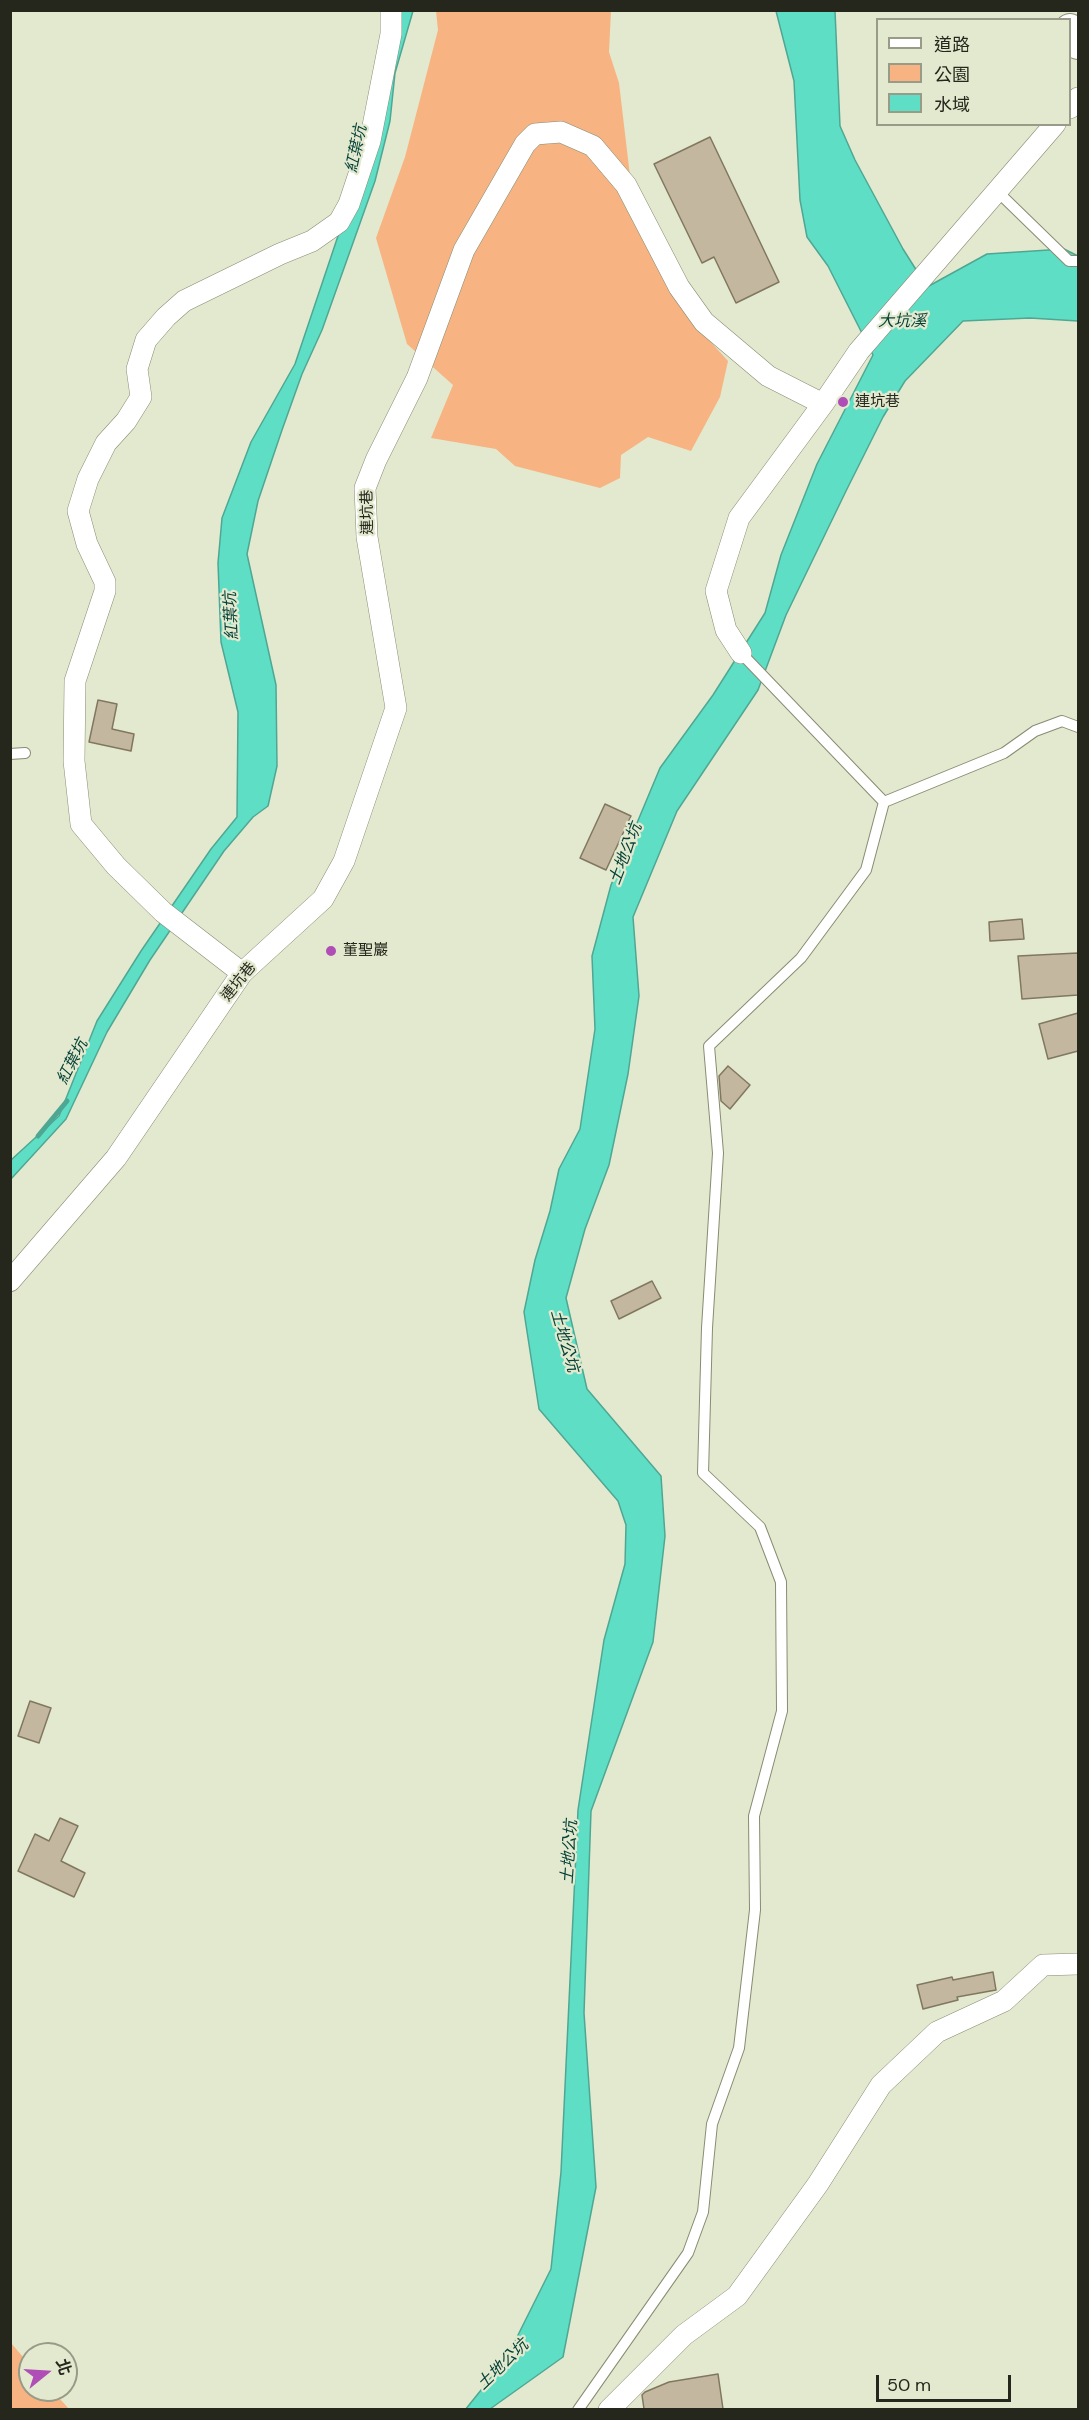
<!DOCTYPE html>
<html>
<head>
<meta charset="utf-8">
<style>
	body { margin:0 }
	#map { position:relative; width:1089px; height:2420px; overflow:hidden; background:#e3e9ce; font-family:"DM Sans","Noto Sans TC",sans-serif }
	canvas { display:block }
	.frame { position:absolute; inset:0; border:12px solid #25271d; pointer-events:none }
	.legend { position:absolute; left:876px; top:18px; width:195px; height:108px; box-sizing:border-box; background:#e3e9ce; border:2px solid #979b87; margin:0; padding:8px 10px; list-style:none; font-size:18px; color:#25271d }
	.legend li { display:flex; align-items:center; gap:12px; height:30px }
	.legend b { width:30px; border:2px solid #979b87 }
	.north { position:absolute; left:18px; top:2342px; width:60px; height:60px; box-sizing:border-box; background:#e3e9ce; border:2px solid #979b87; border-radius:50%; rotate:72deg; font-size:16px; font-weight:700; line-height:24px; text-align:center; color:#25271d }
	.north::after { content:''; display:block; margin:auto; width:21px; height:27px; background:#af4eb6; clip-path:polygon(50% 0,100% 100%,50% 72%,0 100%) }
	.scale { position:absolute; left:876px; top:2375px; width:135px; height:27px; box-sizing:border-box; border:3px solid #25271d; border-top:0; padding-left:8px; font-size:18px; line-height:21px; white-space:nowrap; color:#25271d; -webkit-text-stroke:4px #e3e9ce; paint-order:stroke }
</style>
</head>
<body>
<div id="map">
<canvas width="1089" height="2420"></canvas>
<div class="frame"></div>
<ul class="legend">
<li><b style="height:8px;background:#fff"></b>道路</li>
<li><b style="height:16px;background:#f7b382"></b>公園</li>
<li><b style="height:16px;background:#5fdec6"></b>水域</li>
</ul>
<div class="north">北</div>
<div class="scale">50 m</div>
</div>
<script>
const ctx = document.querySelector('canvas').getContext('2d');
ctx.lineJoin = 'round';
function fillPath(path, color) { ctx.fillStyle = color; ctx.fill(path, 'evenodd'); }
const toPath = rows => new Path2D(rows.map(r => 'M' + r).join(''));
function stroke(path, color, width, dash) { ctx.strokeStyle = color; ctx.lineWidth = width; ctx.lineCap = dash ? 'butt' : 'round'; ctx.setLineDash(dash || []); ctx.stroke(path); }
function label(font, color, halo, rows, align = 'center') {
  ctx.font = font + ' "DM Sans","Noto Sans TC",sans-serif'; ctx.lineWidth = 4.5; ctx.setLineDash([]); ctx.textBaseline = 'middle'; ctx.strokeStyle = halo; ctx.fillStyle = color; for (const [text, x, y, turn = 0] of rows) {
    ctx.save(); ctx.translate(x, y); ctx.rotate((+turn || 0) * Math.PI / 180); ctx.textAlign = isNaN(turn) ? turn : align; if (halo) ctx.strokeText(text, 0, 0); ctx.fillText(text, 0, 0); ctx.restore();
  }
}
fillPath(toPath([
	[436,11,611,11,609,52,619,83,635,218,699,329,728,361,720,397,691,451,648,437,621,455,620,478,600,488,515,466,496,449,431,438,453,385,407,344,376,238,405,157,438,30],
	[11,2343,30,2365,30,2390,52,2390,69,2409,11,2409]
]), '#f7b382');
const water = toPath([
	[387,11,413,11,395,73,390,121,375,181,322,330,302,374,282,430,258,501,247,554,276,685,277,766,268,806,253,817,224,851,150,960,107,1032,66,1119,11,1179,11,1160,59,1116,97,1021,141,951,211,849,237,817,238,712,221,642,218,563,222,518,251,442,295,364,341,227,363,145,387,11],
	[776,11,835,11,840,126,855,160,903,249,927,287,987,254,1064,249,1078,256,1078,321,1030,318,963,321,905,381,883,417,847,489,786,615,758,690,677,811,633,917,639,996,628,1074,609,1165,585,1229,566,1298,587,1389,661,1476,665,1536,653,1642,591,1811,584,2013,596,2187,563,2357,490,2409,465,2410,506,2359,551,2269,561,2172,578,1810,604,1640,625,1564,626,1525,618,1501,539,1409,524,1312,535,1260,550,1211,559,1169,580,1129,595,1029,592,956,611,885,660,768,713,695,765,613,781,555,817,464,873,355,828,266,807,237,800,200,794,81,776,11]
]);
fillPath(water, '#5fdec6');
stroke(water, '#4ea793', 1.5);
stroke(toPath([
	[38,1136,67,1101]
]), '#4ea793', 5);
const building = toPath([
	[710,137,779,282,736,303,714,257,702,263,654,164,710,137],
	[98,700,117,704,112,729,134,734,131,751,89,742,98,700],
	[605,804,631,816,606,870,580,858,605,804],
	[1022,919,1024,939,990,941,989,922,1022,919],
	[1078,953,1078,995,1022,999,1018,956,1078,953],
	[1078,1013,1078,1051,1048,1059,1039,1024,1078,1013],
	[728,1066,750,1085,730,1109,721,1101,719,1076,728,1066],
	[652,1281,661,1298,619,1319,611,1301,652,1281],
	[30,1701,51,1708,39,1743,18,1736,30,1701],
	[60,1818,78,1826,61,1861,85,1873,74,1897,18,1871,35,1834,49,1841,60,1818],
	[993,1972,996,1990,957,1997,958,2000,923,2009,917,1985,952,1977,953,1980,993,1972],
	[718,2374,723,2409,644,2409,642,2395,645,2392,669,2382,718,2374]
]);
fillPath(building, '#c3b89f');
stroke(building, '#817760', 1.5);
const lane = toPath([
	[997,191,1069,261,1078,261],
	[741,653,884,802,1004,753,1035,731,1062,721,1078,727],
	[10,754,25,753],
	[578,2410,688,2253,703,2212,712,2124,739,2048,755,1910,754,1816,782,1711,781,1582,760,1527,703,1473,707,1328,718,1153,709,1046,801,958,866,870,884,802]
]);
const street = toPath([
	[1070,108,1078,98],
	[741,653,726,630,716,591,739,518,823,404],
	[242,973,163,912,116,866,81,824,74,761,75,681,105,591,105,582,87,544,78,511,88,479,106,443,126,421,141,397,137,369,146,340,166,317,184,301,280,254,312,241,339,222,349,204,370,141,391,34,391,10],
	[10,1281,116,1158,242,973,323,899,344,861,396,708,367,537,365,488,376,460,417,378,464,250,525,144,535,134,561,132,593,146,626,185,679,287,704,322,768,376,823,404,859,351,1055,124],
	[609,2410,684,2335,737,2296,818,2184,881,2085,937,2032,1004,2001,1043,1965,1078,1964]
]);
const secondary = toPath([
	[1070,29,1078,44]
]);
stroke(lane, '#878c73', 12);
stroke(street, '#878c73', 22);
stroke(secondary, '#878c73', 32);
stroke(lane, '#fff', 10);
stroke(street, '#fff', 21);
stroke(secondary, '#fff', 30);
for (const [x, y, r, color] of [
	[843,402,6,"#af4eb6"],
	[331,951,6,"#af4eb6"]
]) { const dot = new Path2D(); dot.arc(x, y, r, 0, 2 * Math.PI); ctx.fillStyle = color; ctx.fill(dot); stroke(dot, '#e3e9ce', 2); }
label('15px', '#25271d', '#e3e9ce', [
	["連坑巷",855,402],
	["董聖巖",343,951]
], 'left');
label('15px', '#25271d', '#e3e9ce', [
	["連坑巷",368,512,-91],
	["連坑巷",239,982,-51]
]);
label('italic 16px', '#023f36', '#e3e9ce', [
	["紅葉坑",357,149,-78],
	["大坑溪",902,322],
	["紅葉坑",232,616,-93],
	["土地公坑",626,854,-69],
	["紅葉坑",73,1062,-63],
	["土地公坑",564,1341,74],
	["土地公坑",570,1852,-86],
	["土地公坑",503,2365,-44]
]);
</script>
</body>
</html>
